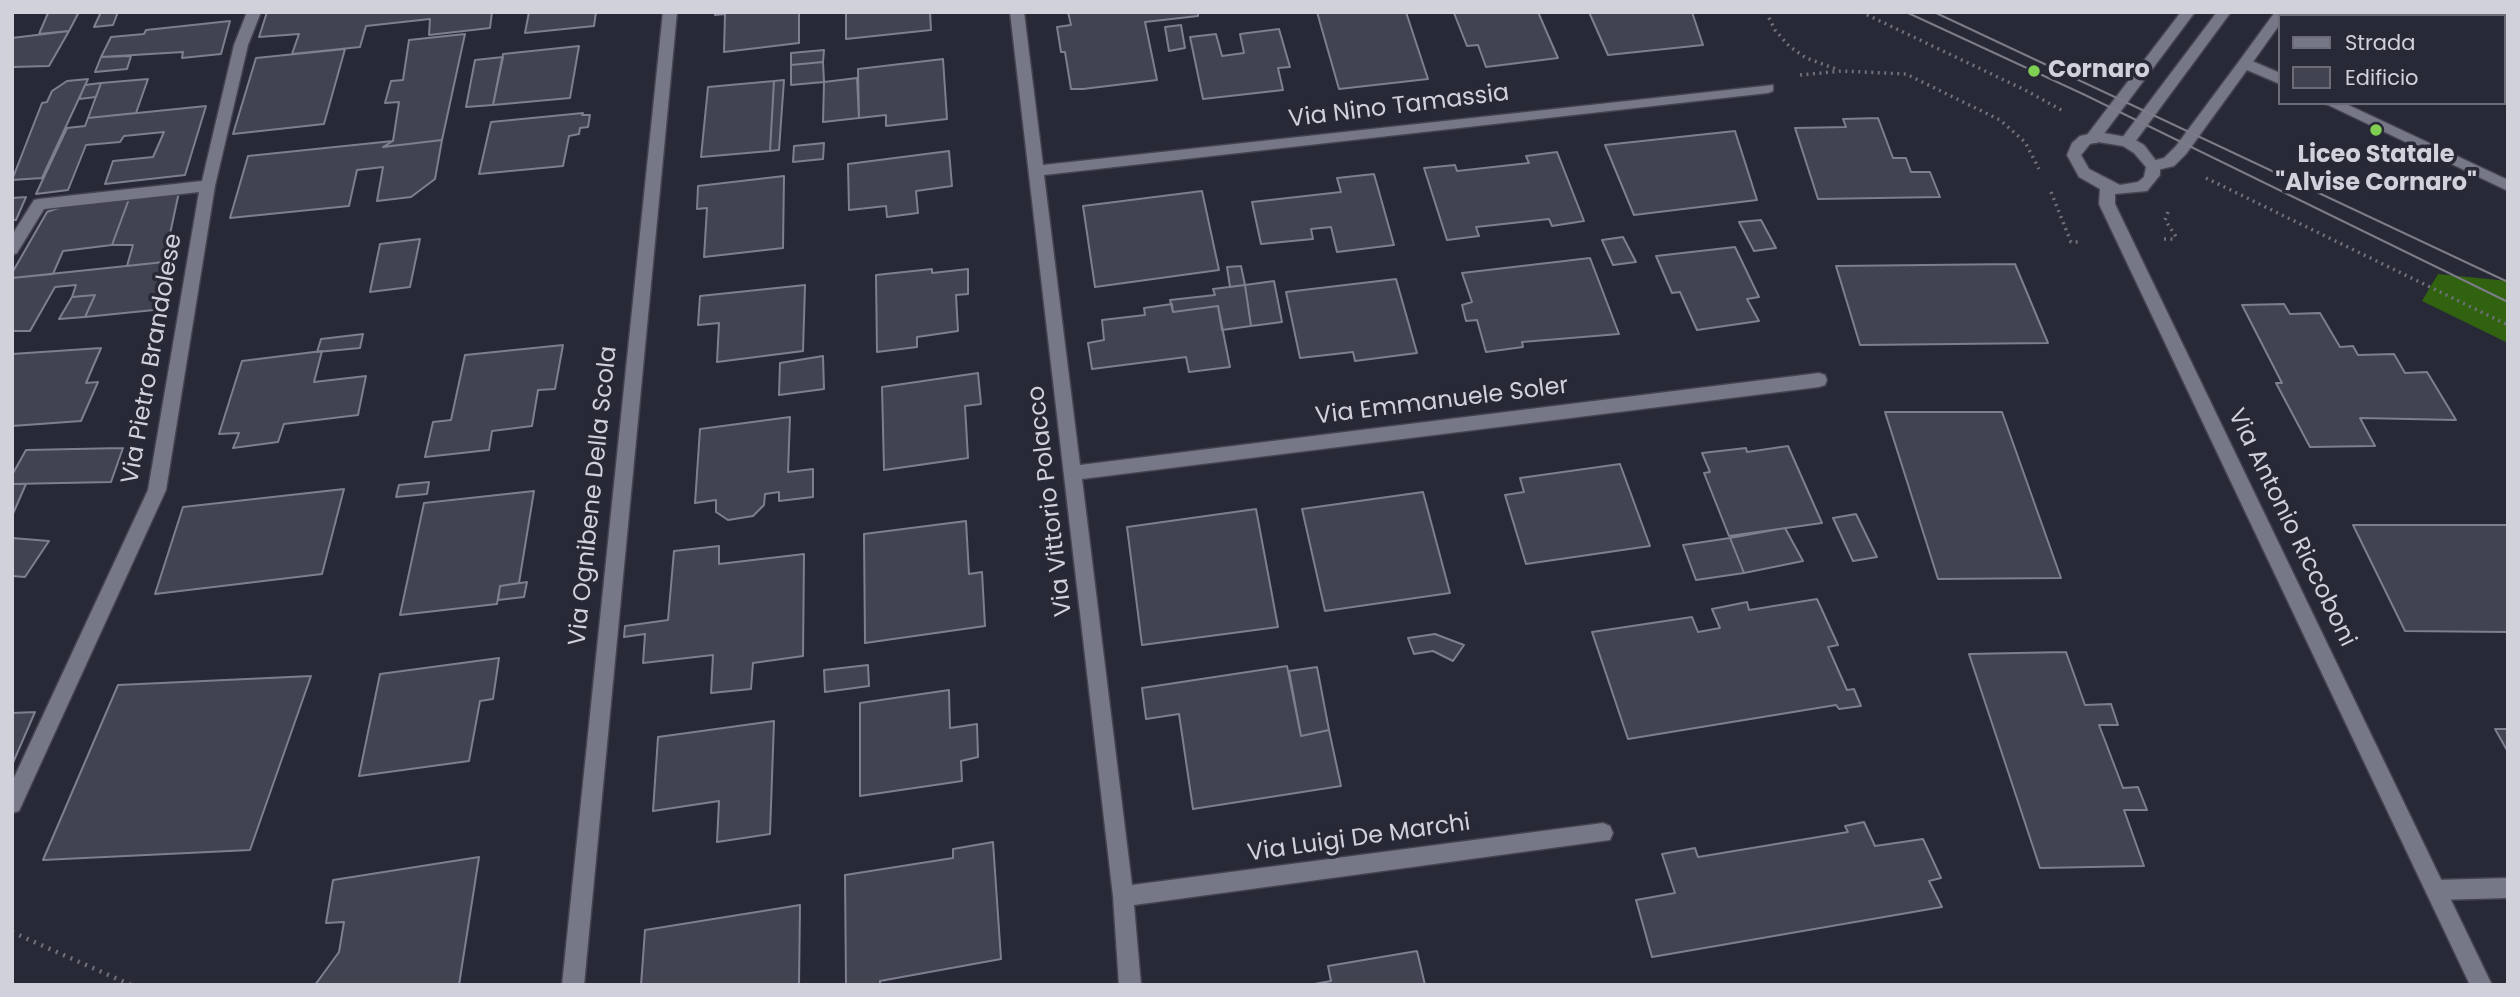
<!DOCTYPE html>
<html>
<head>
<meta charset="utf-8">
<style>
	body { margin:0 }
	#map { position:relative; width:2520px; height:997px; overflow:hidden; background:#282936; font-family:Poppins,sans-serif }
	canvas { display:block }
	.frame { position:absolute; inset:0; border:14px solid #d0d1da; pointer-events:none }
	.legend { position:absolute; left:2278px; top:14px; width:228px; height:91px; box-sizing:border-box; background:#282936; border:2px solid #6b6c78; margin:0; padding:9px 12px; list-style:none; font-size:21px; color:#d0d1da }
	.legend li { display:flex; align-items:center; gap:14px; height:35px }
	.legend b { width:35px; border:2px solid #6b6c78 }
</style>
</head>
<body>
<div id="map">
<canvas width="2520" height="997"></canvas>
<div class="frame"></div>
<ul class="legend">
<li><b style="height:9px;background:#767888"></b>Strada</li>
<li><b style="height:19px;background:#424351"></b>Edificio</li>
</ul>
</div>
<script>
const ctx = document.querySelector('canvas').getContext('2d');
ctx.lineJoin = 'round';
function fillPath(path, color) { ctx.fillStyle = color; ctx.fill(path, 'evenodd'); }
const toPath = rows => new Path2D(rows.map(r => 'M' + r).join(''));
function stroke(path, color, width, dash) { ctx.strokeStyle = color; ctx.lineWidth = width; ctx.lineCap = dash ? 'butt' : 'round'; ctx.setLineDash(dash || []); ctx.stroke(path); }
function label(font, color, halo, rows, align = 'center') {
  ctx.font = font + ' Poppins,sans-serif'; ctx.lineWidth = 7; ctx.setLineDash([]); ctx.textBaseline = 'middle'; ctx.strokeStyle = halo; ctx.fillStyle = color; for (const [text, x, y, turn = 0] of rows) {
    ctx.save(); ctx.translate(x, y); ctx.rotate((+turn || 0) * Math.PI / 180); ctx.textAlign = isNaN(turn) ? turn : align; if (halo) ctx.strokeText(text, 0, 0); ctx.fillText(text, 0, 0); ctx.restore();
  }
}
fillPath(toPath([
	[2438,274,2508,281,2508,343,2422,301]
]), '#316210');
const building = toPath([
	[79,12,69,31,39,34,48,13,79,12],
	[101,12,118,12,113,25,94,27,101,12],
	[267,12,492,12,490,28,429,35,430,19,366,26,360,47,292,54,299,34,259,37,267,12],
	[529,12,596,12,594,26,525,33,529,12],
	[715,12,799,12,799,43,724,52,725,14,715,15,715,12],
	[846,12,930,12,931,30,846,39,846,12],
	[1068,12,1198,12,1198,16,1145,22,1157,80,1083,89,1071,89,1065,52,1061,52,1057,27,1071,25,1068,12],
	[1317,12,1406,12,1428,79,1339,89,1317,12],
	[1538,12,1558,58,1486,67,1478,45,1467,46,1454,13,1538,12],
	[1589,12,1692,12,1703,45,1608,55,1589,12],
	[2409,12,2508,12,2508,67,2504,62,2504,16,2411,16,2409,12],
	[230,21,221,54,182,58,183,52,101,57,111,37,144,34,146,30,230,21],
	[1181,25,1185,48,1169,51,1165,27,1181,25],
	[1279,29,1290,67,1278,68,1283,90,1203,99,1190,37,1216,34,1222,56,1244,53,1240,34,1279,29],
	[69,31,49,66,12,67,12,38,69,31],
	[465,34,442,140,383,147,393,141,399,102,385,103,391,81,403,80,409,40,465,34],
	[579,46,570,98,493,105,503,54,579,46],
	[345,49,324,124,233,134,256,58,345,49],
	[824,50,823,62,791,65,791,53,824,50],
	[131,56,127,69,95,72,101,57,131,56],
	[503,57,493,105,466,107,475,60,503,57],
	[943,59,947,119,886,126,886,115,859,118,858,69,943,59],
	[823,62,824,82,791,85,791,65,823,62],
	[857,78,859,118,823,122,824,82,857,78],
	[88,79,42,178,12,180,42,103,47,102,52,91,67,81,88,79],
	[148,79,136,113,88,118,101,83,148,79],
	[784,80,779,150,770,151,774,81,784,80],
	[774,81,770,151,701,157,708,87,774,81],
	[101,83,96,97,79,99,85,85,101,83],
	[206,106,185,175,105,184,113,161,153,157,164,132,124,136,120,142,86,145,68,190,36,194,67,128,85,126,88,118,206,106],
	[583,113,582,115,590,115,588,127,580,128,579,134,569,136,563,166,479,174,491,122,583,113],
	[1878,118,1893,158,1906,158,1911,172,1930,172,1940,197,1818,199,1795,128,1846,127,1843,119,1878,118],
	[1735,131,1757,200,1634,215,1605,145,1735,131],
	[442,140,435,179,411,197,377,201,383,167,357,170,349,206,230,218,248,156,393,141,383,147,442,140],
	[824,143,823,159,793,162,794,146,824,143],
	[949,151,952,186,916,191,918,213,887,217,886,206,849,210,848,164,949,151],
	[1557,152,1584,221,1552,226,1549,219,1476,227,1479,236,1447,240,1424,168,1455,165,1457,171,1529,163,1526,156,1557,152],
	[1374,174,1394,245,1337,252,1331,227,1311,229,1313,239,1261,244,1252,202,1341,192,1337,178,1374,174],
	[784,176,783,248,704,257,707,208,697,209,698,186,784,176],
	[1202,191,1219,270,1095,287,1083,206,1202,191],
	[179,192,164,262,127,266,133,245,112,245,129,199,179,192],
	[26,197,16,220,12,220,12,198,26,197],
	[129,199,112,245,63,251,53,274,12,278,12,273,47,212,61,207,129,199],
	[1761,220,1776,248,1754,251,1739,222,1761,220],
	[1623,237,1636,262,1613,265,1602,240,1623,237],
	[420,239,410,287,370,292,380,244,420,239],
	[1735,247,1759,297,1747,299,1759,321,1697,330,1680,292,1672,293,1656,256,1735,247],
	[1590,258,1619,334,1522,342,1523,347,1486,352,1477,320,1466,321,1462,305,1472,302,1462,273,1590,258],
	[164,262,154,310,85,317,95,295,72,297,76,285,55,287,30,331,12,331,12,278,164,262],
	[2015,264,2048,343,1860,345,1836,266,2015,264],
	[1241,266,1245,285,1230,287,1227,267,1241,266],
	[932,269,932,273,968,269,968,294,956,295,958,331,917,337,917,347,877,352,876,275,932,269],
	[1396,279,1417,353,1355,361,1353,352,1300,358,1286,292,1396,279],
	[1274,281,1282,322,1251,326,1245,285,1274,281],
	[805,285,803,351,717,362,719,323,698,325,700,296,805,285],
	[1245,285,1251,326,1222,330,1218,306,1173,312,1170,300,1215,295,1213,289,1245,285],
	[95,295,85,317,59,319,72,297,95,295],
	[1172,304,1173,312,1218,306,1230,367,1189,372,1186,357,1092,369,1088,343,1104,340,1102,320,1145,315,1144,308,1172,304],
	[2284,304,2290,314,2320,313,2340,347,2353,346,2358,355,2394,354,2405,373,2427,372,2456,420,2360,418,2375,446,2310,447,2276,383,2282,383,2242,305,2284,304],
	[363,334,360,348,317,352,321,339,363,334],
	[563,345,555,389,538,390,532,426,492,431,489,450,425,457,433,422,451,420,465,355,563,345],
	[101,348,86,383,98,382,81,421,12,426,12,354,101,348],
	[322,351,314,382,366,376,358,415,284,424,278,442,233,448,239,433,219,434,242,361,322,351],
	[823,356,824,389,779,395,780,363,823,356],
	[978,373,981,404,965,406,968,458,884,470,882,387,978,373],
	[1885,412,2002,412,2061,578,1938,579,1885,412],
	[790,417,788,472,813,469,813,497,779,501,779,492,765,494,764,505,753,516,728,520,716,512,716,500,695,503,700,429,790,417],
	[1788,446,1822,523,1729,536,1704,473,1710,472,1702,453,1746,448,1747,452,1788,446],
	[123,448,111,482,12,484,12,475,26,450,123,448],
	[1620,464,1650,546,1526,564,1505,495,1524,492,1520,478,1620,464],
	[429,482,427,494,396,497,399,485,429,482],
	[12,484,26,484,12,516,12,484],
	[344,489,322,574,155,594,183,507,344,489],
	[534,491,519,583,500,586,497,604,400,615,424,503,534,491],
	[1423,492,1450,593,1325,611,1302,509,1423,492],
	[1256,509,1278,627,1142,645,1127,527,1256,509],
	[1856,514,1877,557,1853,561,1833,518,1856,514],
	[966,521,969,574,982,572,985,626,865,643,864,534,966,521],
	[2353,525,2508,525,2508,632,2405,631,2353,525],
	[1785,528,1803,561,1744,573,1730,538,1785,528],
	[12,538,49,541,25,577,12,576,12,538],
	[1730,538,1744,573,1696,580,1683,545,1730,538],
	[719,546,719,564,804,554,803,656,753,663,751,689,711,693,713,655,643,663,645,634,624,637,625,626,668,620,674,551,719,546],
	[527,582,524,597,498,600,500,586,527,582],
	[1817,599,1838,645,1828,647,1847,690,1854,689,1861,706,1839,709,1836,705,1628,739,1592,632,1692,617,1698,632,1720,628,1712,609,1747,602,1749,610,1817,599],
	[1435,634,1464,645,1453,661,1433,651,1414,654,1408,638,1435,634],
	[2066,652,2085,705,2111,704,2118,725,2099,725,2123,788,2138,787,2147,810,2124,810,2144,866,2040,868,1969,654,2066,652],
	[499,658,493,699,480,701,469,761,359,776,380,674,499,658],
	[868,665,869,686,825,692,824,670,868,665],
	[1287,666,1301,736,1329,730,1341,786,1193,809,1179,714,1146,719,1142,688,1287,666],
	[1317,667,1329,730,1301,736,1289,671,1317,667],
	[311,676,250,850,43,860,118,685,311,676],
	[949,690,950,728,977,724,978,757,961,761,962,781,860,796,860,703,949,690],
	[35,712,12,765,12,713,35,712],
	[774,721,770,834,717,842,719,801,653,811,658,737,774,721],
	[2495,729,2508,729,2508,752,2495,729],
	[1864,822,1875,846,1923,839,1941,878,1929,881,1942,907,1652,957,1636,900,1675,893,1662,854,1695,848,1698,857,1848,832,1845,826,1864,822],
	[993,842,1001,959,880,981,880,985,846,985,845,875,953,858,953,849,993,842],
	[479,857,459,985,315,985,339,952,344,922,326,923,333,880,479,857],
	[800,905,799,985,641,985,645,930,800,905],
	[1417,951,1425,985,1309,985,1331,981,1328,966,1417,951]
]);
fillPath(building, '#424351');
stroke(building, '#7d7f8f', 2);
const lane = toPath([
	[2181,12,2195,12,2097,143,2087,143,2085,139,2087,135,2181,12],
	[2217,12,2231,12,2132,146,2122,146,2120,142,2122,138,2217,12],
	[2245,58,2280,73,2280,84,2247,70,2186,154,2174,166,2153,171,2148,170,2146,166,2148,162,2164,158,2176,146,2240,60,2245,58],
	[2324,103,2344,103,2508,180,2508,191,2324,103],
	[2508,878,2508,898,2436,900,2429,897,2426,890,2429,883,2436,880,2508,878]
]);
const street = toPath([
	[247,12,261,12,248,45,215,186,166,490,19,811,12,813,12,782,148,490,199,192,44,209,17,253,12,255,12,235,34,200,39,199,202,181,234,45,247,12],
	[663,12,677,12,584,985,562,985,663,12],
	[1010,12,1024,12,1043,165,1773,85,1773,91,1768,93,1044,175,1080,465,1819,373,1825,375,1827,380,1825,385,1819,387,1082,479,1132,885,1603,823,1610,826,1613,833,1610,840,1134,905,1141,985,1119,985,1113,896,1010,12],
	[2275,12,2289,12,2286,16,2280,16,2280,24,2250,66,2240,66,2240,60,2275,12],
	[2098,132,2132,138,2144,145,2160,166,2160,175,2147,191,2115,194,2115,204,2492,985,2470,985,2099,204,2100,189,2079,177,2067,155,2072,143,2080,136,2098,132],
	[2098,142,2123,146,2134,153,2146,167,2144,177,2138,182,2120,185,2089,169,2081,155,2090,144,2098,142]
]);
stroke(lane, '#43444f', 3);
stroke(street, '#43444f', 3);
stroke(toPath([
	[1766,12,1775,30,1789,46,1806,58,1839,70],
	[1861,12,2025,90,2065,112],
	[1800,75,1842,71,1906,74,2000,120,2025,142,2039,169],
	[2206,178,2508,325],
	[2051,192,2071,242,2082,242],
	[2168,212,2165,220,2177,238],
	[2164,239,2177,239]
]), '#6f707c', 3.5, [2, 4.5]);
stroke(toPath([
	[12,932,131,985]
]), '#6f707c', 4.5, [2, 6]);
fillPath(lane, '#767888');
fillPath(street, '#767888');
stroke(toPath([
	[1906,12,2085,95,2508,302],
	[1934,12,2508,282]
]), '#7b7c87', 2);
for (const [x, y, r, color] of [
	[2034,71,7,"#7fd052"],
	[2376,130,7,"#7fd052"]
]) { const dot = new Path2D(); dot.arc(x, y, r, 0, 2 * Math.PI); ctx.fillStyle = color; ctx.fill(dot); stroke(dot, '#282936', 2.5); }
label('bold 24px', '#d0d1da', '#282936', [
	["Cornaro",2048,71],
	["Liceo Statale",2376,156,"center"],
	["\"Alvise Cornaro\"",2376,184,"center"]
], 'left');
label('24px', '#d0d1da', '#282936', [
	["Via Nino Tamassia",1399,107,-7],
	["Via Pietro Brandolese",153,359,-80],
	["Via Emmanuele Soler",1442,402,-7],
	["Via Ognibene Della Scola",594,496,-84],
	["Via Vittorio Polacco",1051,501,-97],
	["Via Antonio Riccoboni",2291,528,64],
	["Via Luigi De Marchi",1359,839,-8]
]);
</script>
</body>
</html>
